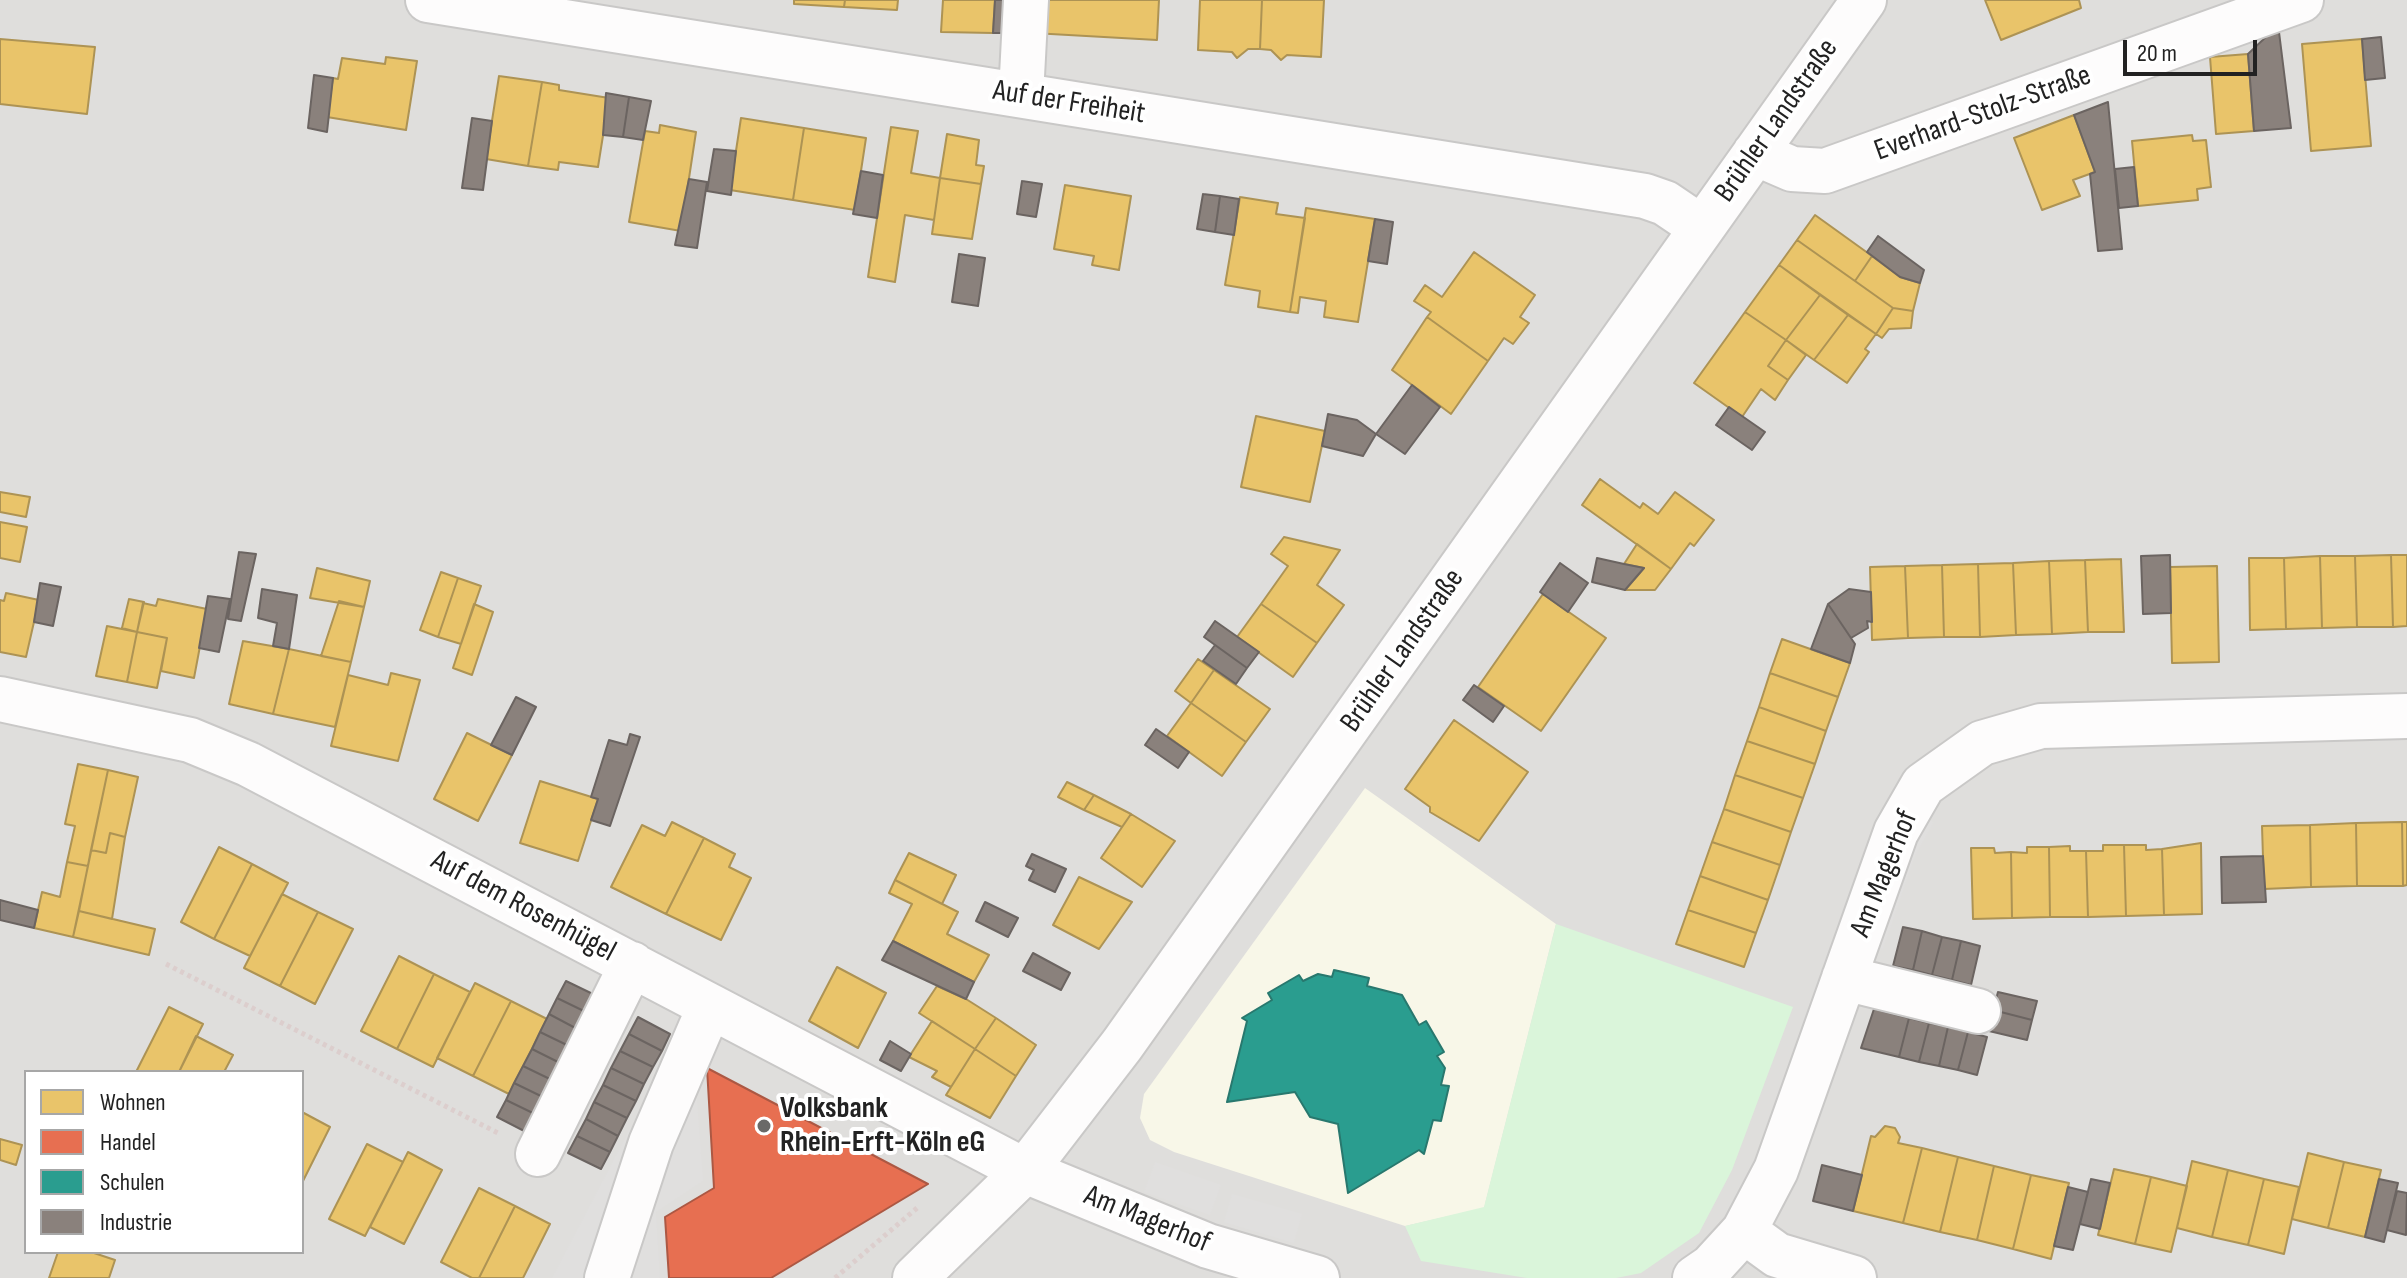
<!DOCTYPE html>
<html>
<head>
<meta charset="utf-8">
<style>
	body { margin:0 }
	#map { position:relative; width:2407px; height:1278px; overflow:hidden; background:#f0eeeb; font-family:"Sofia Sans Condensed",sans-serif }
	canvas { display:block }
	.legend { position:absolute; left:24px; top:1070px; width:280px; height:184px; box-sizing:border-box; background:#fff; border:2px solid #a7a7a7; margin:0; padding:10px 14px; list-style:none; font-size:24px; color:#222 }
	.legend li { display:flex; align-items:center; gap:16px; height:40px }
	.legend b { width:40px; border:2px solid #a7a7a7 }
	.scale { position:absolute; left:2123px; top:40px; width:134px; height:36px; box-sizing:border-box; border:4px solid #222; border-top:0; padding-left:10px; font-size:24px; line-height:28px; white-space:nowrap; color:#222; -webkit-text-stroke:6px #fff; paint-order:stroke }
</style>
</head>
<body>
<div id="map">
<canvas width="2407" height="1278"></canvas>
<ul class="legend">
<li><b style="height:22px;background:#e9c46a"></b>Wohnen</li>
<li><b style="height:22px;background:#e76f51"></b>Handel</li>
<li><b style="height:22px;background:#2a9d8f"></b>Schulen</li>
<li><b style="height:22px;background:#8a817c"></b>Industrie</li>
</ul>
<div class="scale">20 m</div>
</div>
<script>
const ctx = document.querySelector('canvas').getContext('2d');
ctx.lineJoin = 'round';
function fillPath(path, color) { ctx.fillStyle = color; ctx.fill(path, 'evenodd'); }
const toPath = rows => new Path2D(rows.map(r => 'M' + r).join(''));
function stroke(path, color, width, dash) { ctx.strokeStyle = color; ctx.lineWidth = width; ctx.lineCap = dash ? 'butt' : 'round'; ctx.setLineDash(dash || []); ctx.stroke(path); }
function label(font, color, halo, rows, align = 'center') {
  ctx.font = font + ' "Sofia Sans Condensed",sans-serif'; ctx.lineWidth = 8; ctx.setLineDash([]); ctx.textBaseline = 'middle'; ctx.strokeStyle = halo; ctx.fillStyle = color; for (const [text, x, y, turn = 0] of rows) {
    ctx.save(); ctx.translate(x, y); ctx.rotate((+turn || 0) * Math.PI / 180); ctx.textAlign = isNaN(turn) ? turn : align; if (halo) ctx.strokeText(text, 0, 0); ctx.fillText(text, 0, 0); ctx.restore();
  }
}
fillPath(toPath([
	[0,0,2407,0,2407,1278,0,1278],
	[26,1072,302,1072,302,1252,26,1252]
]), '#dfdedc');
fillPath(toPath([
	[1365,788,1556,924,1484,1208,1405,1226,1174,1152,1150,1140,1140,1118,1144,1094]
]), '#f8f7e8');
fillPath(toPath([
	[1556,924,1793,1007,1732,1170,1699,1233,1641,1273,1616,1278,1527,1278,1421,1261,1405,1226,1484,1207]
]), '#daf5da');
fillPath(toPath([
	[1924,815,1934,822,1915,856,1883,949,1872,945],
	[686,1021,695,1072,703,1181,656,1212,660,1278,552,1278],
	[1155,1162,1221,1185,1210,1215,1144,1192],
	[1232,1194,1302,1214,1294,1243,1224,1222]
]), '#e0dfde');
const homes = toPath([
	[794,0,845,0,844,7,794,4,794,0],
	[845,0,898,0,897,10,844,7,845,0],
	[943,0,995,0,993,33,941,32,943,0],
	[1035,0,1159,0,1157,40,1033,33,1035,0],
	[1200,0,1262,0,1260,49,1248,49,1237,58,1232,52,1198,50,1200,0],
	[1262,0,1324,0,1321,57,1287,55,1281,60,1271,50,1260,49,1262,0],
	[1985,0,2079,0,2081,8,2001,40,1985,0],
	[0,39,95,47,87,114,0,104,0,39],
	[2362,39,2371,146,2311,151,2302,44,2362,39],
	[2248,54,2254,131,2216,134,2210,57,2248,54],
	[386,57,417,61,406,130,327,117,333,78,338,79,342,58,385,64,386,57],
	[499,76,542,82,528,166,486,159,499,76],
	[542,82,559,85,559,90,609,98,598,167,559,162,558,170,528,166,542,82],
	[2074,115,2095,172,2073,180,2080,196,2042,210,2014,138,2074,115],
	[741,118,804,128,793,200,730,190,741,118],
	[660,125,696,132,681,231,629,222,645,131,659,133,660,125],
	[891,127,918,131,911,173,940,178,934,220,905,215,895,282,868,277,891,127],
	[804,128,866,138,855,210,793,200,804,128],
	[947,134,979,140,976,165,984,166,981,184,940,178,947,134],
	[2192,135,2193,141,2206,140,2211,187,2197,189,2198,200,2138,206,2132,141,2192,135],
	[940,178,981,184,972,239,932,234,940,178],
	[1065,185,1131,196,1119,270,1092,265,1094,256,1054,249,1065,185],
	[1240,197,1278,203,1276,214,1305,218,1290,312,1258,307,1260,291,1225,285,1240,197],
	[1306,208,1375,219,1358,322,1324,317,1326,301,1300,297,1298,313,1290,312,1306,208],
	[1815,215,1872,256,1855,281,1797,240,1815,215],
	[1797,240,1893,308,1876,334,1779,265,1797,240],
	[1474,252,1535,295,1520,317,1529,323,1513,344,1504,338,1488,361,1427,317,1431,312,1414,301,1425,285,1442,297,1474,252],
	[1872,256,1900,277,1920,283,1913,311,1893,308,1855,281,1872,256],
	[1779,265,1820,295,1786,340,1745,312,1779,265],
	[1820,295,1848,315,1814,360,1786,340,1820,295],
	[1893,308,1913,311,1911,328,1889,329,1882,338,1876,334,1893,308],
	[1745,312,1786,340,1768,366,1788,380,1775,400,1761,389,1742,417,1694,383,1745,312],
	[1848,315,1876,334,1865,349,1869,352,1847,383,1814,360,1848,315],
	[1427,317,1488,361,1451,414,1392,370,1427,317],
	[1786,340,1806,355,1788,380,1768,366,1786,340],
	[1256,416,1325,431,1310,502,1241,487,1256,416],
	[1600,479,1640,508,1643,503,1658,514,1675,492,1714,520,1694,546,1690,543,1671,569,1582,505,1600,479],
	[0,492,30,497,26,517,0,512,0,492],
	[0,522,27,527,20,562,0,558,0,522],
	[1284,537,1340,550,1317,585,1344,605,1317,643,1261,604,1288,566,1271,554,1284,537],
	[1637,544,1671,569,1655,590,1625,590,1644,568,1624,564,1637,544],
	[2391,555,2407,555,2407,626,2393,627,2391,555],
	[2391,555,2393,627,2357,627,2355,556,2391,555],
	[2320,556,2355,556,2357,627,2322,628,2320,556],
	[2320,556,2322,628,2286,629,2284,558,2320,556],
	[2249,558,2284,558,2286,629,2250,630,2249,558],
	[2121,559,2124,632,2088,632,2085,560,2121,559],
	[2085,560,2088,632,2052,634,2049,561,2085,560],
	[2049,561,2052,634,2016,635,2013,563,2049,561],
	[2013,563,2016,635,1980,637,1978,564,2013,563],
	[1978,564,1980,637,1944,637,1942,565,1978,564],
	[1942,565,1944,637,1908,638,1905,566,1942,565],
	[1905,566,1908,638,1872,640,1870,567,1905,566],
	[2217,566,2219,662,2172,663,2170,567,2217,566],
	[317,568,370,581,364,607,310,598,317,568],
	[441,572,458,578,438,637,420,630,441,572],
	[458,578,481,586,461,644,438,637,458,578],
	[6,593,39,600,26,657,0,652,0,600,4,601,6,593],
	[1543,594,1606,638,1541,731,1478,687,1543,594],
	[129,599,144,602,137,632,122,628,129,599],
	[158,599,207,609,194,678,161,671,167,638,137,632,143,603,156,606,158,599],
	[339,601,364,607,351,662,321,656,339,601],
	[474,604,493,612,472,675,453,668,474,604],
	[1261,604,1317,643,1293,677,1237,637,1261,604],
	[107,626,137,632,127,682,96,676,107,626],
	[137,632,167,638,157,688,127,682,137,632],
	[1782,639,1850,663,1838,697,1770,673,1782,639],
	[243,641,289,649,273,714,229,704,243,641],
	[289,649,351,662,335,727,273,714,289,649],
	[1198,659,1214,670,1191,703,1175,691,1198,659],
	[1214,670,1270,709,1246,742,1191,703,1214,670],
	[391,673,420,680,398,761,331,746,348,675,388,685,391,673],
	[1770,673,1838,697,1826,731,1759,707,1770,673],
	[1191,703,1246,742,1222,776,1167,736,1191,703],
	[1759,707,1826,731,1815,764,1747,741,1759,707],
	[1454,720,1528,772,1479,841,1430,812,1430,807,1405,789,1454,720],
	[467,733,512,755,478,821,434,799,467,733],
	[1747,741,1815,764,1803,798,1735,775,1747,741],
	[78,764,108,770,88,866,67,862,75,826,65,824,78,764],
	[108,770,138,777,125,837,110,833,106,853,91,850,108,770],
	[1735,775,1803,798,1791,832,1724,809,1735,775],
	[540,781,598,799,578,861,520,843,540,781],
	[1067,782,1094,795,1084,810,1058,797,1067,782],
	[1094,795,1131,814,1122,827,1084,810,1094,795],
	[1724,809,1791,832,1780,865,1712,842,1724,809],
	[1131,814,1175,841,1142,887,1101,858,1131,814],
	[672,822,704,838,666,914,611,887,642,825,665,836,672,822],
	[2402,822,2407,822,2407,885,2403,886,2402,822],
	[2402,822,2403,886,2357,886,2356,823,2402,822],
	[2356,823,2357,886,2311,887,2310,825,2356,823],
	[2310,825,2311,887,2264,889,2262,826,2310,825],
	[110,833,125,837,112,919,79,911,91,850,106,853,110,833],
	[704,838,735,854,729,867,751,878,721,940,666,914,704,838],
	[1712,842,1780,865,1768,900,1700,876,1712,842],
	[2201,843,2202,914,2164,915,2162,849,2201,843],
	[2103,845,2124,845,2126,916,2088,917,2086,851,2103,851,2103,845],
	[2124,845,2146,845,2146,850,2162,849,2164,915,2126,916,2124,845],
	[2070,846,2070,851,2086,851,2088,917,2050,917,2049,847,2070,846],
	[219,847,252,864,214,939,181,922,219,847],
	[2027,847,2049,847,2050,917,2012,918,2011,852,2027,853,2027,847],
	[1971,848,1994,848,1995,853,2011,852,2012,918,1973,919,1971,848],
	[909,853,956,875,942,904,895,880,909,853],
	[67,862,88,866,73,937,34,928,42,892,60,897,67,862],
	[252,864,288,883,250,956,214,939,252,864],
	[1700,876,1768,900,1756,933,1688,910,1700,876],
	[1079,877,1132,902,1099,949,1053,925,1079,877],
	[895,880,958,912,947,934,989,955,974,982,893,941,912,904,889,893,895,880],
	[282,894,318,912,280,986,244,968,282,894],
	[1688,910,1756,933,1744,967,1676,944,1688,910],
	[79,911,155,929,149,955,73,937,79,911],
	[318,912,353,929,315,1004,280,986,318,912],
	[399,956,434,974,397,1049,361,1031,399,956],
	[837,967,886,993,858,1048,809,1021,837,967],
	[434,974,470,992,433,1067,397,1049,434,974],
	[475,983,511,1001,473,1076,437,1058,475,983],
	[937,986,966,999,996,1018,975,1049,919,1013,937,986],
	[511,1001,547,1019,509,1094,473,1076,511,1001],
	[169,1007,203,1024,179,1072,136,1072,169,1007],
	[996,1018,1036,1045,1016,1076,975,1049,996,1018],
	[932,1021,975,1049,951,1087,932,1077,937,1071,909,1057,932,1021],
	[196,1036,233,1055,224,1072,179,1072,196,1036],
	[975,1049,1016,1076,990,1118,946,1095,975,1049],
	[302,1112,330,1127,302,1183,302,1112],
	[1885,1126,1895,1128,1900,1137,1898,1143,1922,1148,1903,1223,1853,1211,1871,1136,1875,1137,1885,1126],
	[0,1139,22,1145,16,1165,0,1160,0,1139],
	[367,1144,403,1162,365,1236,329,1219,367,1144],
	[1922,1148,1958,1157,1940,1232,1903,1223,1922,1148],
	[408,1152,442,1170,404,1244,370,1227,408,1152],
	[2308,1153,2344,1162,2328,1228,2292,1219,2308,1153],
	[1958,1157,1994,1166,1977,1240,1940,1232,1958,1157],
	[2192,1161,2228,1170,2212,1237,2177,1228,2192,1161],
	[2344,1162,2381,1170,2365,1237,2328,1228,2344,1162],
	[1994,1166,2031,1175,2013,1249,1977,1240,1994,1166],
	[2114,1169,2151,1177,2135,1244,2098,1235,2114,1169],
	[2228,1170,2264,1179,2248,1245,2212,1237,2228,1170],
	[2031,1175,2069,1183,2051,1259,2013,1249,2031,1175],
	[2151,1177,2187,1186,2171,1252,2135,1244,2151,1177],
	[2264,1179,2299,1187,2284,1254,2248,1245,2264,1179],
	[479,1188,515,1206,479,1278,472,1278,441,1262,479,1188],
	[515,1206,550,1224,523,1278,479,1278,515,1206],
	[58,1252,91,1252,115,1260,109,1278,49,1278,58,1252]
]);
fillPath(homes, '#e9c46a');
stroke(homes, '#ad9354', 2);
const shops = toPath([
	[707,1068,928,1184,771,1278,669,1278,665,1217,714,1188,707,1068]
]);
fillPath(shops, '#e76f51');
stroke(shops, '#ac5843', 2);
const schools = toPath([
	[1334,970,1369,978,1367,986,1402,995,1419,1025,1426,1021,1444,1052,1437,1056,1445,1068,1441,1085,1449,1086,1441,1121,1433,1120,1424,1154,1419,1150,1348,1193,1338,1124,1310,1117,1295,1092,1227,1102,1247,1021,1242,1018,1272,1000,1268,993,1299,975,1303,981,1318,974,1332,977,1334,970]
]);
fillPath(schools, '#2a9d8f');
stroke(schools, '#28786e', 2);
const industry = toPath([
	[995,0,1015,0,1013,33,993,33,995,0],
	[2279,32,2291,128,2254,131,2248,54,2269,34,2279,32],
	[2381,37,2385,78,2365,80,2362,39,2381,37],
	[314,75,333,78,327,132,308,128,314,75],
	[606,93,629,97,623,137,603,135,606,93],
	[629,97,651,101,643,140,623,137,629,97],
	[2108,102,2122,249,2098,251,2090,174,2095,172,2074,115,2108,102],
	[472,118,492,121,483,190,462,188,472,118],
	[714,149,736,151,731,195,707,191,714,149],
	[2134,167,2138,206,2119,208,2115,169,2134,167],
	[861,171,883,175,877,218,853,214,861,171],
	[689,179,707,182,697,248,675,245,689,179],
	[1022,181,1042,184,1036,217,1017,214,1022,181],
	[1203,194,1220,196,1215,232,1197,229,1203,194],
	[1220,196,1239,199,1234,235,1215,232,1220,196],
	[1375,219,1393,222,1387,264,1368,261,1375,219],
	[1878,236,1924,270,1920,283,1900,277,1867,252,1878,236],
	[959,254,985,258,978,306,952,302,959,254],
	[1412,385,1440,407,1405,454,1376,434,1412,385],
	[1729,407,1765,432,1752,450,1716,425,1729,407],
	[1328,414,1357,420,1376,434,1363,456,1322,446,1328,414],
	[239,552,256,554,241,621,228,619,239,552],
	[2170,555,2171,613,2143,614,2141,556,2170,555],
	[1597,558,1624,564,1644,568,1625,590,1592,582,1597,558],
	[1560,563,1588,583,1568,612,1540,592,1560,563],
	[40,583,61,587,53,626,34,622,40,583],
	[262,589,297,595,289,649,273,646,277,623,258,618,262,589],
	[1849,589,1871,592,1872,622,1867,621,1868,628,1851,638,1828,604,1849,589],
	[208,596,230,599,219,652,199,648,208,596],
	[1828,604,1855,644,1850,663,1811,649,1828,604],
	[1215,621,1259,652,1247,668,1204,637,1215,621],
	[1215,645,1247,668,1236,684,1203,661,1215,645],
	[1474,685,1504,706,1493,722,1463,700,1474,685],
	[516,697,536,707,512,755,491,745,516,697],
	[1156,729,1189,752,1178,768,1145,745,1156,729],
	[630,734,640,737,610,826,591,820,598,799,591,797,609,740,627,745,630,734],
	[1032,854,1066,869,1055,892,1029,880,1034,870,1026,866,1032,854],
	[2263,856,2266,902,2222,903,2221,857,2263,856],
	[0,900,38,910,34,928,0,920,0,900],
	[985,902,1018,918,1008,937,976,921,985,902],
	[1903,927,1922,931,1913,970,1893,966,1903,927],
	[1922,931,1942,937,1932,975,1913,970,1922,931],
	[1942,937,1961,941,1952,980,1932,975,1942,937],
	[893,941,974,982,966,999,882,960,893,941],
	[1961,941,1980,946,1971,985,1952,980,1961,941],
	[1033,953,1070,973,1061,990,1023,971,1033,953],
	[566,981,599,997,590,1014,557,998,566,981],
	[1998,992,2037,1001,2032,1020,1993,1010,1998,992],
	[557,998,590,1014,581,1031,549,1014,557,998],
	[1874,1009,1909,1018,1899,1057,1861,1048,1874,1009],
	[1993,1010,2032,1020,2027,1040,1989,1031,1993,1010],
	[549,1014,581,1031,573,1048,540,1032,549,1014],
	[638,1017,670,1034,662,1051,629,1034,638,1017],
	[1909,1018,1929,1023,1919,1062,1899,1057,1909,1018],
	[1929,1023,1948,1027,1939,1066,1919,1062,1929,1023],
	[1948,1027,1968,1032,1958,1070,1939,1066,1948,1027],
	[540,1032,573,1048,564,1065,532,1049,540,1032],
	[1968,1032,1987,1037,1977,1075,1958,1070,1968,1032],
	[629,1034,662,1051,653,1067,620,1051,629,1034],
	[890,1041,911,1054,901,1071,880,1060,890,1041],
	[532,1049,564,1065,556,1082,523,1066,532,1049],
	[620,1051,653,1067,644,1084,611,1068,620,1051],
	[523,1066,556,1082,547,1099,514,1083,523,1066],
	[611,1068,644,1084,636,1101,603,1085,611,1068],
	[514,1083,547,1099,539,1116,506,1100,514,1083],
	[603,1085,636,1101,627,1118,594,1102,603,1085],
	[506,1100,539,1116,530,1134,497,1117,506,1100],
	[594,1102,627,1118,618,1136,586,1119,594,1102],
	[586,1119,618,1136,610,1152,577,1136,586,1119],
	[577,1136,610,1152,601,1169,568,1153,577,1136],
	[1822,1165,1862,1175,1853,1211,1813,1201,1822,1165],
	[2091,1179,2110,1183,2100,1229,2080,1224,2091,1179],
	[2379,1179,2398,1183,2384,1242,2365,1237,2379,1179],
	[2068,1187,2088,1192,2073,1250,2054,1246,2068,1187],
	[2397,1191,2407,1193,2406,1235,2387,1230,2397,1191]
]);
fillPath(industry, '#8a817c');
stroke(industry, '#6b6461', 2);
const minor = toPath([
	[428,0,1645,196,1665,203,1702,228],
	[1021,95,1026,0],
	[1755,153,1792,169,1825,171,2301,0],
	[0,699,190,740,248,764,1025,1171,1208,1246,1317,1278],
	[1844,978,1978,1011],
	[538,1154,632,964],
	[1744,1231,1777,1255,1854,1278],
	[607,1278,651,1143,710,1006],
	[915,1278,1025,1171,1122,1045,1864,0],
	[1695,1278,1711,1267,1744,1231,1776,1170,1896,832,1923,785,1982,743,2041,726,2407,716]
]);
stroke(minor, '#c9c8c7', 48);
stroke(toPath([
	[166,964,500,1134],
	[835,1278,917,1208]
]), '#dccecd', 5, [4, 4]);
stroke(minor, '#fdfcfc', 44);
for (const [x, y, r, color] of [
	[764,1126,8,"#6a6968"]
]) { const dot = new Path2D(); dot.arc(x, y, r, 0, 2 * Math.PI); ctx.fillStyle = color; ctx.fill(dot); stroke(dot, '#fff', 3); }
label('30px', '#222', '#fff', [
	["Auf der Freiheit",1069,103,9],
	["Everhard-Stolz-Straße",1983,114,-20],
	["Brühler Landstraße",1777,121,-55],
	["Brühler Landstraße",1403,651,-55],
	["Am Magerhof",1885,874,-68],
	["Auf dem Rosenhügel",523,907,28],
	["Am Magerhof",1147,1220,22]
]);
label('bold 30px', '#222', '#fff', [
	["Volksbank",780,1109],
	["Rhein-Erft-Köln eG",780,1143]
], 'left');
</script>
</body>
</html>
